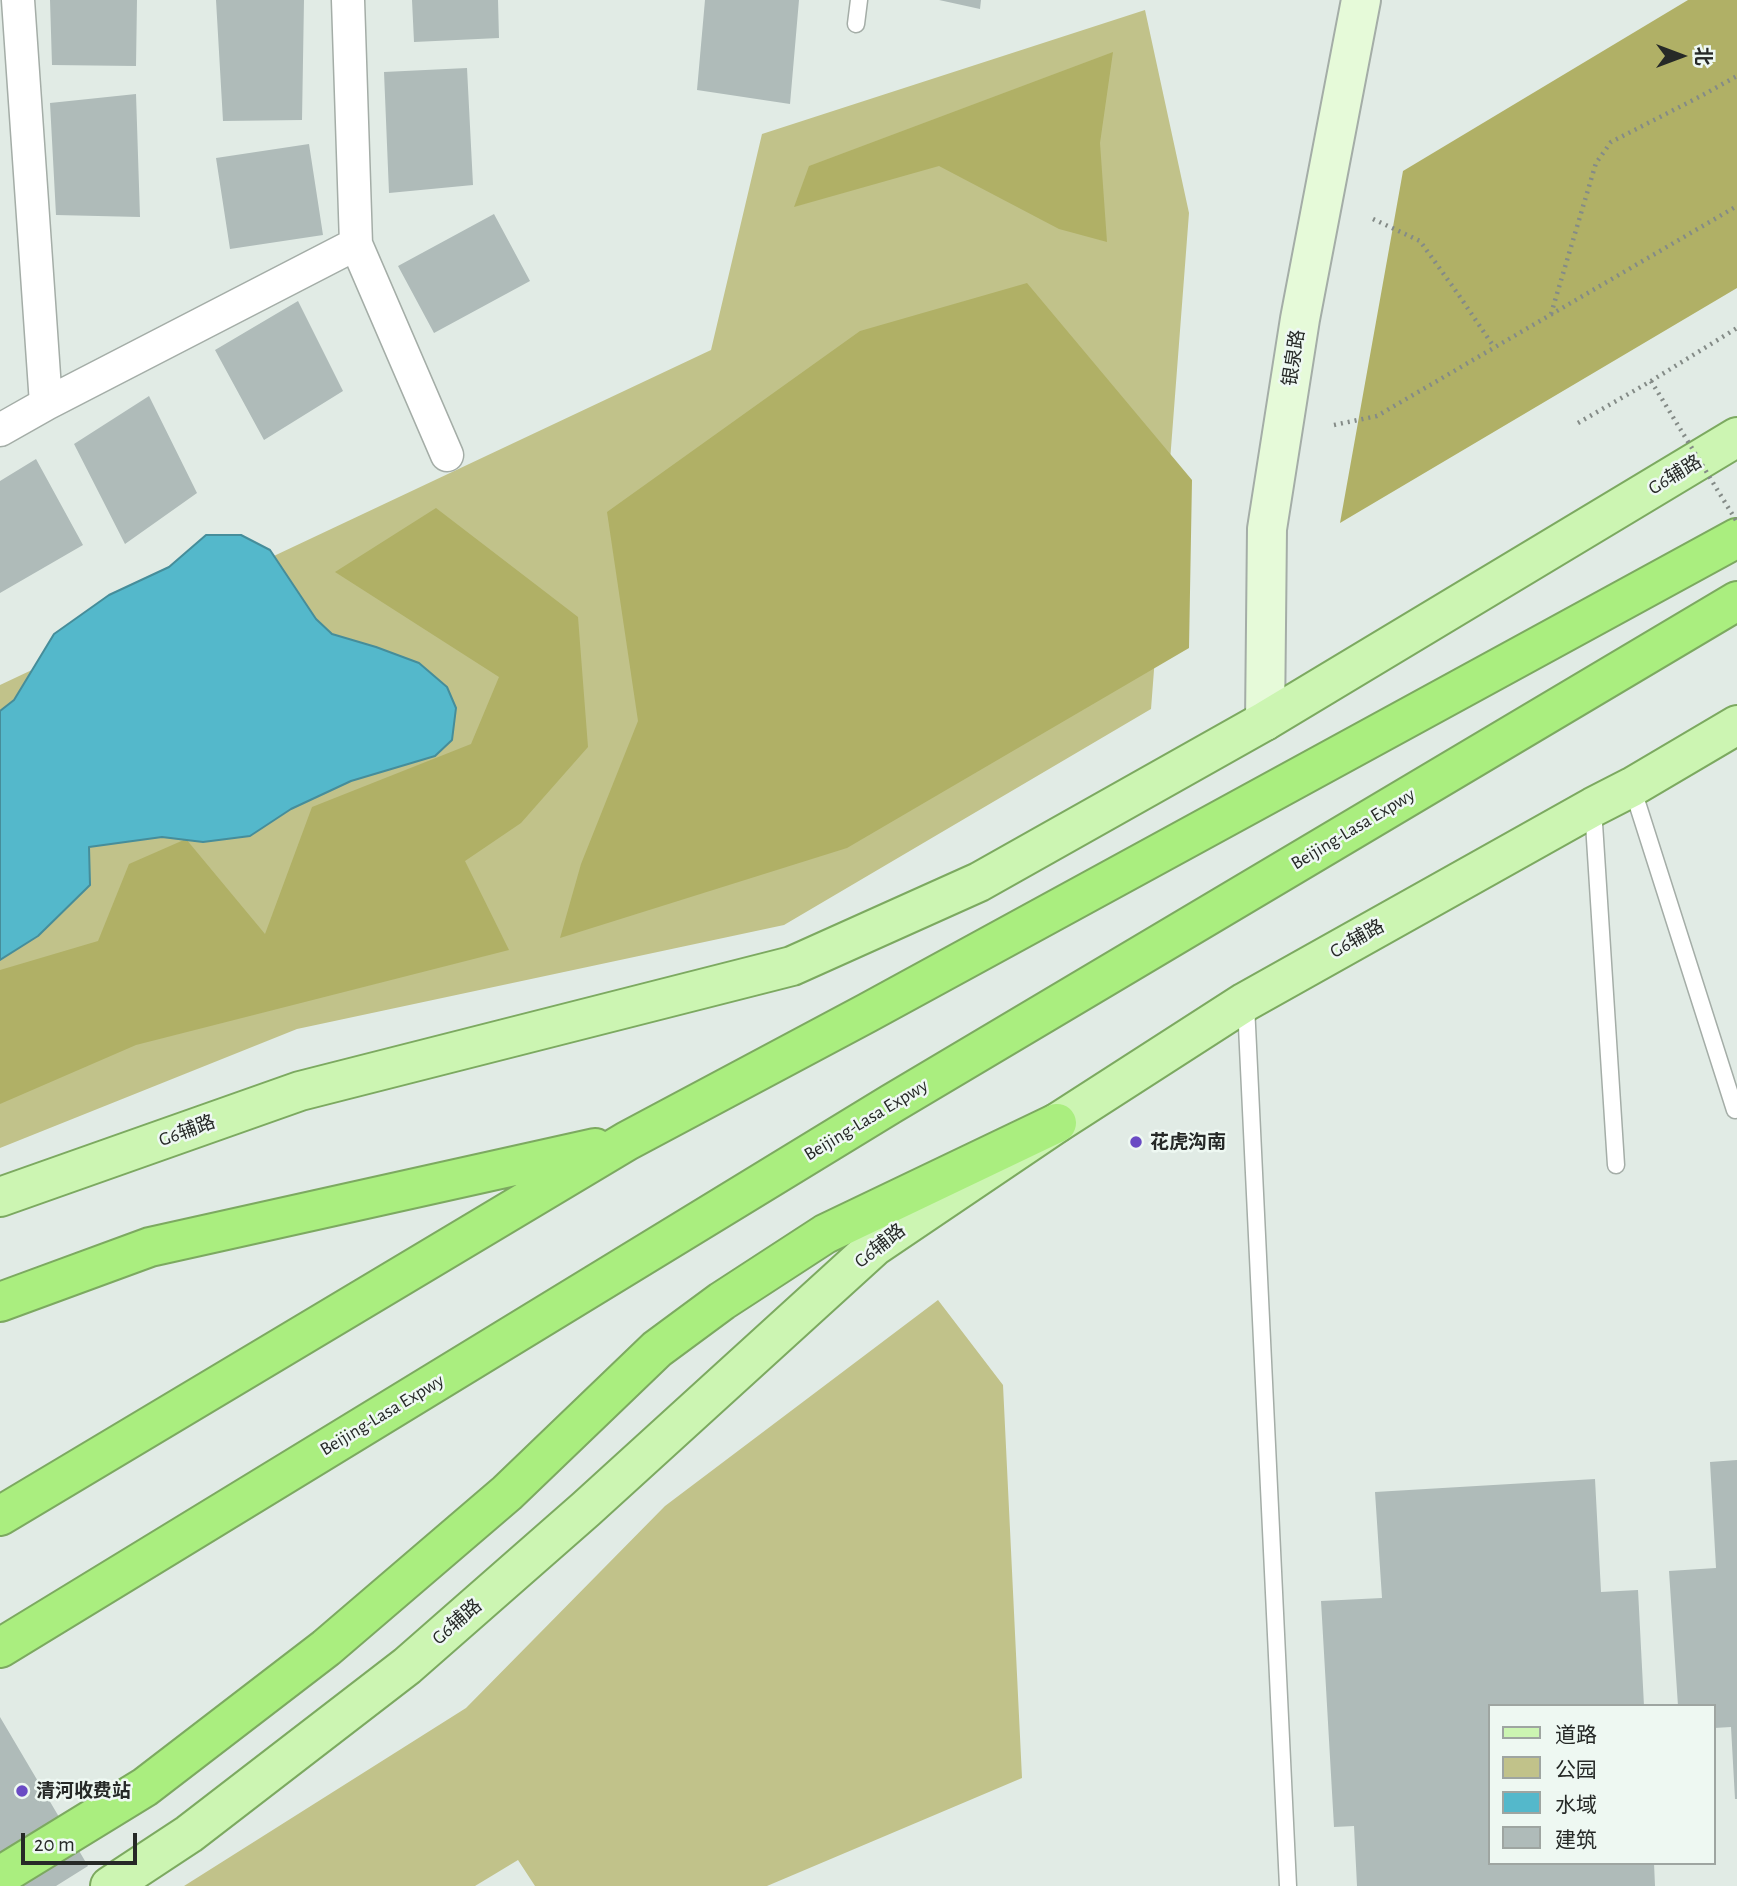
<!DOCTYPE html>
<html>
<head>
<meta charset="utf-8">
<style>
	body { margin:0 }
	#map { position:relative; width:1737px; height:1886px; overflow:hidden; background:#e1ebe5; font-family:"Alegreya Sans","Noto Sans SC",sans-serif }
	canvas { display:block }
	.legend { position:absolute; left:1488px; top:1704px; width:228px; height:161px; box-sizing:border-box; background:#eef8f2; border:2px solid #9ea5a1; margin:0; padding:9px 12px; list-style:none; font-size:21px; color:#262927 }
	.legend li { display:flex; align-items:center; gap:14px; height:35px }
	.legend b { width:35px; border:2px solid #9ea5a1 }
	.north { position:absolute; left:1646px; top:21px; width:70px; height:70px; -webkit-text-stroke:5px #eef8f2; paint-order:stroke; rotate:90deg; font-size:19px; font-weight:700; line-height:28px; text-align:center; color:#262927 }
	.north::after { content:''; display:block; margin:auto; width:24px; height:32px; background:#262927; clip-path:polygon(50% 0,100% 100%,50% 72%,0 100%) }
	.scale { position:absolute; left:21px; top:1833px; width:116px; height:32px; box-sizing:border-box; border:4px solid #262927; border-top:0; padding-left:9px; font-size:21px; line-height:24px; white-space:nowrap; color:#262927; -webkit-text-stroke:5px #eef8f2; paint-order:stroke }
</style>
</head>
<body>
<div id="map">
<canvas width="1737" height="1886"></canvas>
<ul class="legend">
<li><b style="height:9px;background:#ccf5b2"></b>道路</li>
<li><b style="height:19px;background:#c1c28a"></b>公园</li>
<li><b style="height:19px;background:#54b8cb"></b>水域</li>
<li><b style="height:19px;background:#afbbb9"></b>建筑</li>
</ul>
<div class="north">北</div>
<div class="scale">20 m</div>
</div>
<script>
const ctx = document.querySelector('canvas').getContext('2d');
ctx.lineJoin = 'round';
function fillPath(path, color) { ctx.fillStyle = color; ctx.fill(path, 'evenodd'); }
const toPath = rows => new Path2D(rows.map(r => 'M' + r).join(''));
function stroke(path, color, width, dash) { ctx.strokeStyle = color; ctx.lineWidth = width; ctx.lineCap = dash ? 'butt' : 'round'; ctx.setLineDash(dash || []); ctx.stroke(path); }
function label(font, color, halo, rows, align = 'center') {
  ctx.font = font + ' "Alegreya Sans","Noto Sans SC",sans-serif'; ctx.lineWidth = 5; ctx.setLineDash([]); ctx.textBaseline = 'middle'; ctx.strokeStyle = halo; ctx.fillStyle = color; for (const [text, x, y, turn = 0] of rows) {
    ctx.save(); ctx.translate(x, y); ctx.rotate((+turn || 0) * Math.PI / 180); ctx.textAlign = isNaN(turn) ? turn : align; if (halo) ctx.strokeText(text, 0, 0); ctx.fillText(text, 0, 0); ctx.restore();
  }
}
fillPath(toPath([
	[1145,10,1189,213,1151,709,784,925,297,1029,0,1148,0,685,711,350,762,134],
	[938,1300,1003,1385,1022,1778,767,1886,535,1886,518,1860,475,1886,184,1886,466,1708,665,1506]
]), '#c1c28a');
fillPath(toPath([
	[1688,0,1737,0,1737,288,1340,523,1403,171],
	[1113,52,1100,143,1107,242,1059,229,939,166,794,207,809,166],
	[1027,283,1192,480,1189,648,847,848,560,938,581,864,638,721,607,512,860,331],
	[436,508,578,617,588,747,521,823,465,861,509,950,136,1045,0,1104,0,970,98,941,129,864,186,839,265,934,312,807,471,744,499,677,335,572]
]), '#b0b066');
const water = toPath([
	[206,535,241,535,270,550,316,619,332,634,376,647,419,663,447,687,456,708,452,740,435,756,351,781,291,809,250,836,203,842,162,837,89,847,90,885,38,936,0,960,0,711,14,700,54,634,109,595,169,567,206,535]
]);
fillPath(water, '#54b8cb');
stroke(water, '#468d9a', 2);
fillPath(toPath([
	[50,0,137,0,136,66,52,65],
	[216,0,304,0,302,120,223,121],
	[412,0,498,0,499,38,414,42],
	[705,0,799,0,790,104,697,90],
	[939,0,981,0,980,9],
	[467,68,473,185,389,193,384,72],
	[136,94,140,217,56,215,50,103],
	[309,144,323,235,230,249,216,158],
	[494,214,530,281,434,333,398,266],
	[298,301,343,391,264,440,215,350],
	[149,396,197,493,125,544,74,444],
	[36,459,83,545,0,593,0,481],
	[1737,1460,1737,1799,1735,1799,1731,1727,1714,1728,1714,1706,1678,1706,1669,1571,1716,1568,1710,1462],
	[1595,1479,1601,1592,1638,1590,1644,1706,1490,1706,1490,1863,1654,1863,1655,1886,1357,1886,1354,1826,1334,1827,1321,1601,1382,1598,1375,1492],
	[0,1717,88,1866,56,1886,0,1886]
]), '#afbbb9');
const lane = toPath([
	[856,24,859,0],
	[1632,787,1735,1110],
	[1593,808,1616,1165],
	[1246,1005,1288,1886]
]);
const street = toPath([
	[18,0,46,404],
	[348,0,356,244],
	[0,430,46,404,356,244,447,455]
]);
const secondary = toPath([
	[1265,721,1267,529,1300,319,1361,0]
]);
const primary = toPath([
	[0,1197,300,1091,792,966,979,882,1265,721,1737,437],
	[110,1886,189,1834,407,1666,586,1509,875,1246,1057,1123,1245,1002,1593,807,1632,787,1737,725]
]);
const highway = toPath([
	[0,1302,150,1247,595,1148],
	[0,1516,627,1141,867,1013,1737,538],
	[0,1648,891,1104,1737,601],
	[0,1876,145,1787,326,1648,507,1493,657,1349,722,1301,825,1234,1057,1123]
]);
stroke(lane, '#a4ada7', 19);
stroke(street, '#a4ada7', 35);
stroke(secondary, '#a4ada7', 42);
stroke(primary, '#7ca960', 42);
stroke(highway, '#7ca960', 42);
stroke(toPath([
	[1373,219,1420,241,1458,294,1494,347],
	[1551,314,1596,163,1611,142,1701,96,1737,76],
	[1578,423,1651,381,1737,328],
	[1334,425,1377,416,1737,206]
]), '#848b87', 4.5, [2, 5]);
stroke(lane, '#fff', 16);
stroke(street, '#fff', 32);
stroke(secondary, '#e6fad9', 38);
stroke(primary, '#ccf5b2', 38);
stroke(highway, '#aaee7f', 38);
stroke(toPath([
	[1651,381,1737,522]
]), '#848b87', 4.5, [2, 5]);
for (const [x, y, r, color] of [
	[1136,1142,7,"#6a4bc4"],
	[22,1791,7,"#6a4bc4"]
]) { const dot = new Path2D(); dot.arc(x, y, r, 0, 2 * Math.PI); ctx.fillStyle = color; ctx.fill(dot); stroke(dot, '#eef8f2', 2.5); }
label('19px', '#262927', '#eef8f2', [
	["银泉路",1294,358,-81],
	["G6辅路",1675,475,-31],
	["Beijing-Lasa Expwy",1353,829,-31],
	["G6辅路",1357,939,-29],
	["Beijing-Lasa Expwy",866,1120,-31],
	["G6辅路",187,1131,-20],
	["G6辅路",880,1246,-38],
	["Beijing-Lasa Expwy",382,1415,-31],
	["G6辅路",457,1622,-41]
]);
label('bold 19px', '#262927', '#eef8f2', [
	["花虎沟南",1150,1142],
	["清河收费站",36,1791]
], 'left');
</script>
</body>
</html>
